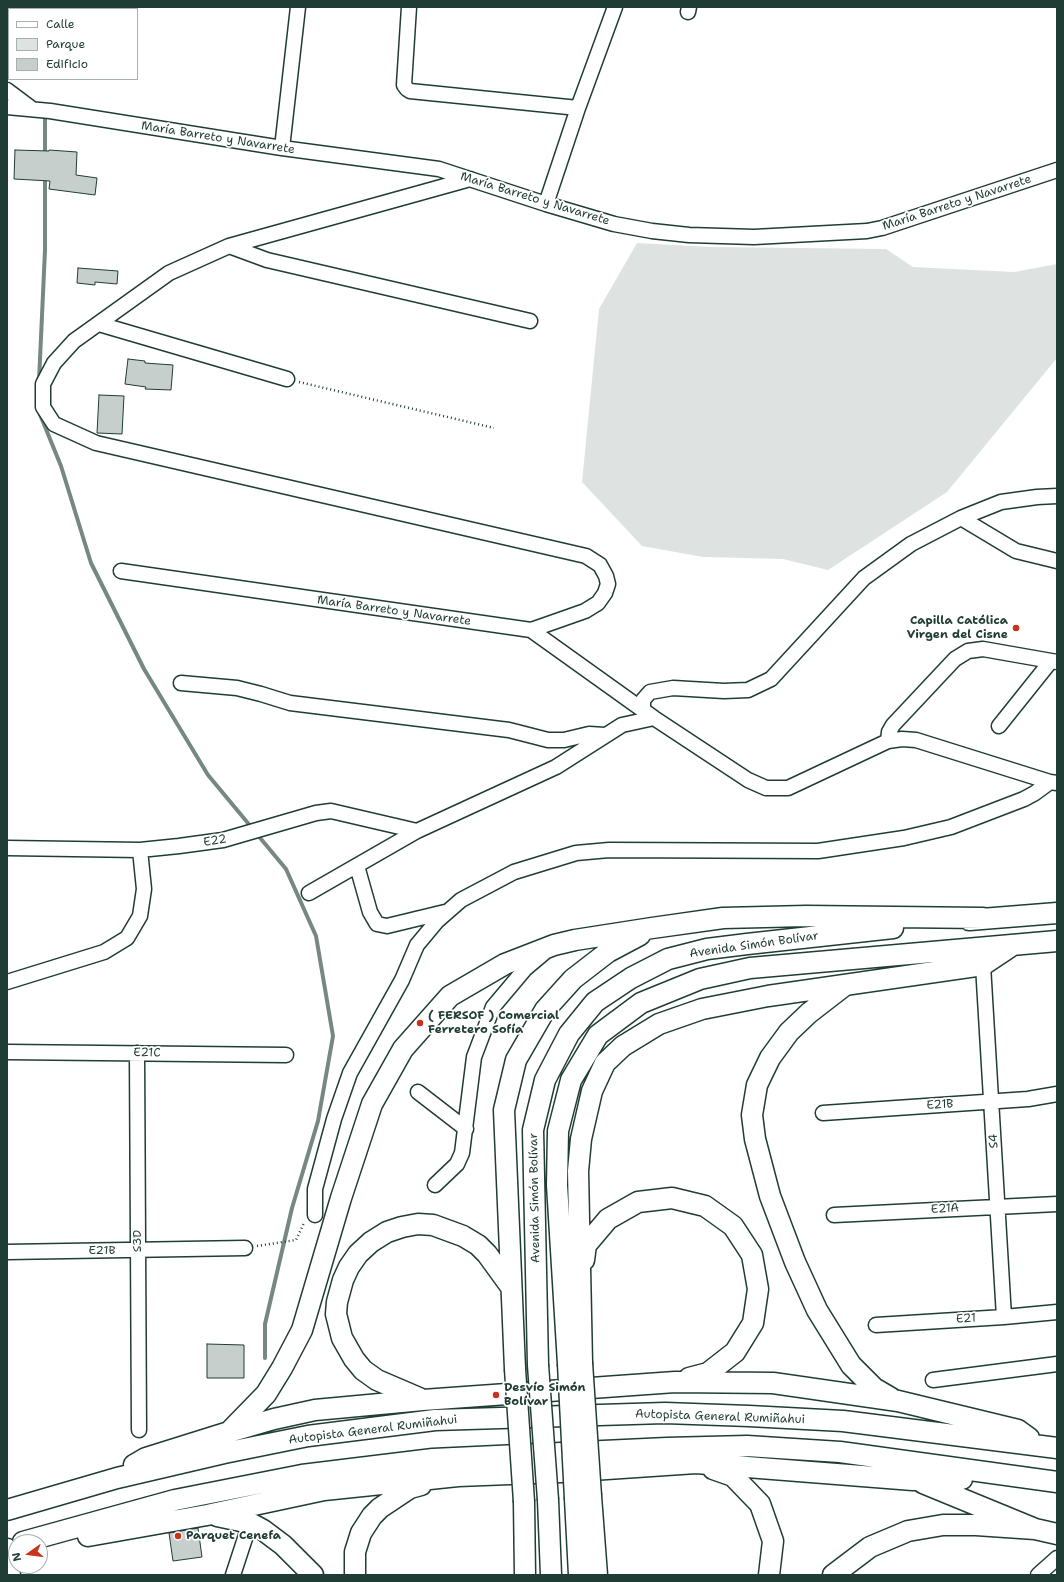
<!DOCTYPE html>
<html>
<head>
<meta charset="utf-8">
<style>
	body { margin:0 }
	#map { position:relative; width:1064px; height:1582px; overflow:hidden; background:#fff; font-family:"Shantell Sans",sans-serif }
	canvas { display:block }
	.frame { position:absolute; inset:0; border:8px solid #1f3d34; pointer-events:none }
	.legend { position:absolute; left:8px; top:8px; width:130px; height:72px; box-sizing:border-box; background:#fff; border:1px solid #a5b1ae; margin:0; padding:5px 7px; list-style:none; font-size:12px; color:#1f3d34 }
	.legend li { display:flex; align-items:center; gap:8px; height:20px }
	.legend b { width:20px; border:1px solid #a5b1ae }
	.north { position:absolute; left:8px; top:1534px; width:40px; height:40px; box-sizing:border-box; background:#fff; border:1px solid #a5b1ae; border-radius:50%; rotate:256deg; font-size:11px; font-weight:700; line-height:16px; text-align:center; color:#1f3d34 }
	.north::after { content:''; display:block; margin:auto; width:14px; height:18px; background:#c8321e; clip-path:polygon(50% 0,100% 100%,50% 72%,0 100%) }
</style>
</head>
<body>
<div id="map">
<canvas width="1064" height="1582"></canvas>
<div class="frame"></div>
<ul class="legend">
<li><b style="height:5px;background:#fff"></b>Calle</li>
<li><b style="height:11px;background:#dee3e2"></b>Parque</li>
<li><b style="height:11px;background:#c7cfcc"></b>Edificio</li>
</ul>
<div class="north">N</div>
</div>
<script>
const ctx = document.querySelector('canvas').getContext('2d');
ctx.lineJoin = 'round';
function fillPath(path, color) { ctx.fillStyle = color; ctx.fill(path, 'evenodd'); }
const toPath = rows => new Path2D(rows.map(r => 'M' + r).join(''));
function stroke(path, color, width, dash) { ctx.strokeStyle = color; ctx.lineWidth = width; ctx.lineCap = dash ? 'butt' : 'round'; ctx.setLineDash(dash || []); ctx.stroke(path); }
function label(font, color, halo, rows, align = 'center') {
  ctx.font = font + ' "Shantell Sans",sans-serif'; ctx.lineWidth = 3.5; ctx.setLineDash([]); ctx.textBaseline = 'middle'; ctx.strokeStyle = halo; ctx.fillStyle = color; for (const [text, x, y, turn = 0] of rows) {
    ctx.save(); ctx.translate(x, y); ctx.rotate((+turn || 0) * Math.PI / 180); ctx.textAlign = isNaN(turn) ? turn : align; if (halo) ctx.strokeText(text, 0, 0); ctx.fillText(text, 0, 0); ctx.restore();
  }
}
fillPath(toPath([
	[637,243,710,247,886,249,913,267,1014,272,1057,264,1057,358,947,492,828,570,783,559,703,557,642,546,582,482,599,309]
]), '#dee3e2');
stroke(toPath([
	[45,156,45,112],
	[39,381,45,250,45,176],
	[39,412,61,466,91,563,144,669,208,775,252,828],
	[256,833,286,869,316,936,333,1036,318,1121,292,1208,265,1324,265,1358]
]), '#758883', 4);
const building = toPath([
	[15,150,49,151,49,150,77,152,76,175,97,178,95,195,49,189,50,181,14,179,15,150],
	[78,268,118,271,117,284,95,282,95,285,77,283,78,268],
	[128,359,145,361,145,363,173,365,171,390,145,389,146,387,125,384,128,359],
	[99,395,124,396,122,434,97,433,99,395],
	[207,1344,244,1345,244,1378,207,1378,207,1344],
	[198,1528,202,1557,173,1561,169,1533,198,1528]
]);
fillPath(building, '#c7cfcc');
stroke(building, '#1f3d34', 1);
const minor = toPath([
	[409,7,404,85,407,89,410,91,578,108],
	[688,12,689,7],
	[7,90,31,108],
	[7,107,50,111,282,148,439,169,546,204,614,224,652,231,689,235,754,237,867,231,882,228,1057,170],
	[282,148,298,7],
	[470,179,229,246,169,273,74,341,54,363,43,384,43,407,54,424,96,443,586,556,600,565,606,576,608,584,605,593,598,603,585,611,531,630],
	[546,204,578,108,615,7],
	[229,246,267,260,530,321],
	[99,324,287,379],
	[961,518,1016,551,1057,561],
	[121,571,531,630,654,718,748,780,766,788,788,788,888,741,902,739,916,740,1050,782,1057,783],
	[181,683,237,688,261,694,290,703,509,730,548,740,564,740,589,734,605,735],
	[643,710,643,700,650,692,673,688,724,691,748,690,771,679,864,578,911,544,961,518,1001,502,1037,497,1057,496],
	[999,726,1051,661],
	[888,741,889,732,893,725,955,659,968,651,983,649,1057,662],
	[7,848,140,850,179,846,223,840,316,813,331,811,417,831],
	[357,866,370,912,377,924,387,926,445,912],
	[309,893,417,831,556,767,622,725,654,718],
	[983,965,1004,1317],
	[7,982,104,952,127,938,140,916,144,889,140,850],
	[7,1052,286,1055],
	[137,1053,139,1430],
	[418,1092,466,1129],
	[823,1113,1028,1099,1057,1094],
	[435,1185,457,1164,462,1153,474,1057,493,1007,525,969,544,953],
	[315,1215,315,1189,334,1119,350,1073,402,980,417,945,437,921,461,900,514,872,576,853,609,850,818,851,904,838,951,827,1024,799,1035,793,1050,782],
	[834,1215,1057,1204],
	[7,1252,245,1248],
	[876,1325,1004,1317,1057,1312],
	[933,1380,1057,1364],
	[8,1546,13,1575],
	[233,1575,250,1523],
	[1038,1575,1057,1558]
]);
const highway = toPath([
	[969,920,1057,913],
	[844,986,809,1013,789,1032,770,1058,757,1085,752,1115,755,1139,770,1196,795,1262,817,1310,851,1365,874,1388,891,1398],
	[584,1260,586,1245,608,1219,638,1202,672,1198,705,1206,733,1226,752,1255,758,1289,753,1323,735,1352,708,1373,689,1378],
	[582,1363,578,1171,581,1139,592,1091,605,1063,623,1046,659,1024,702,1009,768,996,983,965,1010,947],
	[568,1364,557,1185,558,1131,571,1080,598,1035,641,1003,700,979,750,968,1057,941],
	[538,1365,533,1130,545,1080,569,1034,595,1002,631,978,668,959,707,949,747,944,893,928],
	[515,1369,504,1110,516,1060,545,1010,573,979,608,952,640,935],
	[419,1398,377,1380,363,1370,354,1359,342,1338,336,1314,337,1302,343,1280,349,1267,358,1254,371,1242,387,1232,402,1227,418,1224,433,1225,463,1236,478,1245,487,1254,511,1287],
	[229,1432,266,1394,282,1368,302,1330,341,1198,372,1104,403,1049,450,996,505,964,554,945,575,940,652,928,723,918,806,916,983,918],
	[134,1465,146,1458,229,1432,274,1419,315,1410,423,1400,675,1382,773,1383,898,1401,1018,1430,1029,1438],
	[713,1469,733,1476,760,1504,773,1541,769,1575],
	[923,1483,1035,1529,1057,1534],
	[591,1496,597,1575],
	[575,1499,579,1575],
	[548,1500,551,1575],
	[524,1502,525,1575],
	[7,1510,117,1478,224,1453,308,1436,435,1420,665,1413,749,1416,843,1421,1057,1448],
	[217,1516,250,1523,263,1530,283,1545,313,1575],
	[88,1536,207,1515,324,1490,458,1476,562,1472,696,1463,913,1480,962,1479],
	[23,1542,175,1500,302,1475,433,1459,667,1448,747,1446,840,1452,1057,1482],
	[355,1575,355,1552,361,1533,372,1516,380,1508,410,1488,421,1485],
	[833,1575,870,1547,908,1531,943,1525,976,1525,1035,1529]
]);
stroke(minor, '#1f3d34', 17);
stroke(highway, '#1f3d34', 23);
stroke(toPath([
	[299,382,494,428],
	[257,1246,296,1240,304,1223]
]), '#1f3d34', 2.5, [1, 3]);
stroke(minor, '#fff', 14);
stroke(highway, '#fff', 20);
const highwayBridge = toPath([
	[582,1363,591,1496],
	[568,1364,575,1499],
	[538,1365,548,1500],
	[515,1369,524,1502]
]);
stroke(highwayBridge, '#1f3d34', 23, []);
stroke(highwayBridge, '#fff', 20);
for (const [x, y, r, color] of [
	[1016,628,4,"#c8321e"],
	[420,1023,4,"#c8321e"],
	[496,1395,4,"#c8321e"],
	[178,1536,4,"#c8321e"]
]) { const dot = new Path2D(); dot.arc(x, y, r, 0, 2 * Math.PI); ctx.fillStyle = color; ctx.fill(dot); stroke(dot, '#fff', 1.5); }
label('12px', '#1f3d34', '#fff', [
	["María Barreto y Navarrete",218,138,9],
	["María Barreto y Navarrete",535,199,17],
	["María Barreto y Navarrete",957,203,-18],
	["María Barreto y Navarrete",394,611,8],
	["E22",215,841,-9],
	["Avenida Simón Bolívar",754,945,-8],
	["E21C",147,1053,1],
	["E21B",940,1105,-4],
	["S4",994,1141,-93],
	["Avenida Simón Bolívar",535,1198,-91],
	["E21A",945,1209,-3],
	["S3D",138,1241,-90],
	["E21B",102,1251],
	["E21",966,1319,-4],
	["Autopista General Rumiñahui",720,1417,2],
	["Autopista General Rumiñahui",373,1430,-7]
]);
label('bold 12px', '#1f3d34', '#fff', [
	["Capilla Católica",1008,621,"right"],
	["Virgen del Cisne",1008,635,"right"],
	["( FERSOF ) Comercial",428,1016],
	["Ferretero Sofía",428,1030],
	["Desvío Simón",504,1388],
	["Bolívar",504,1402],
	["Parquet Cenefa",186,1536]
], 'left');
</script>
</body>
</html>
